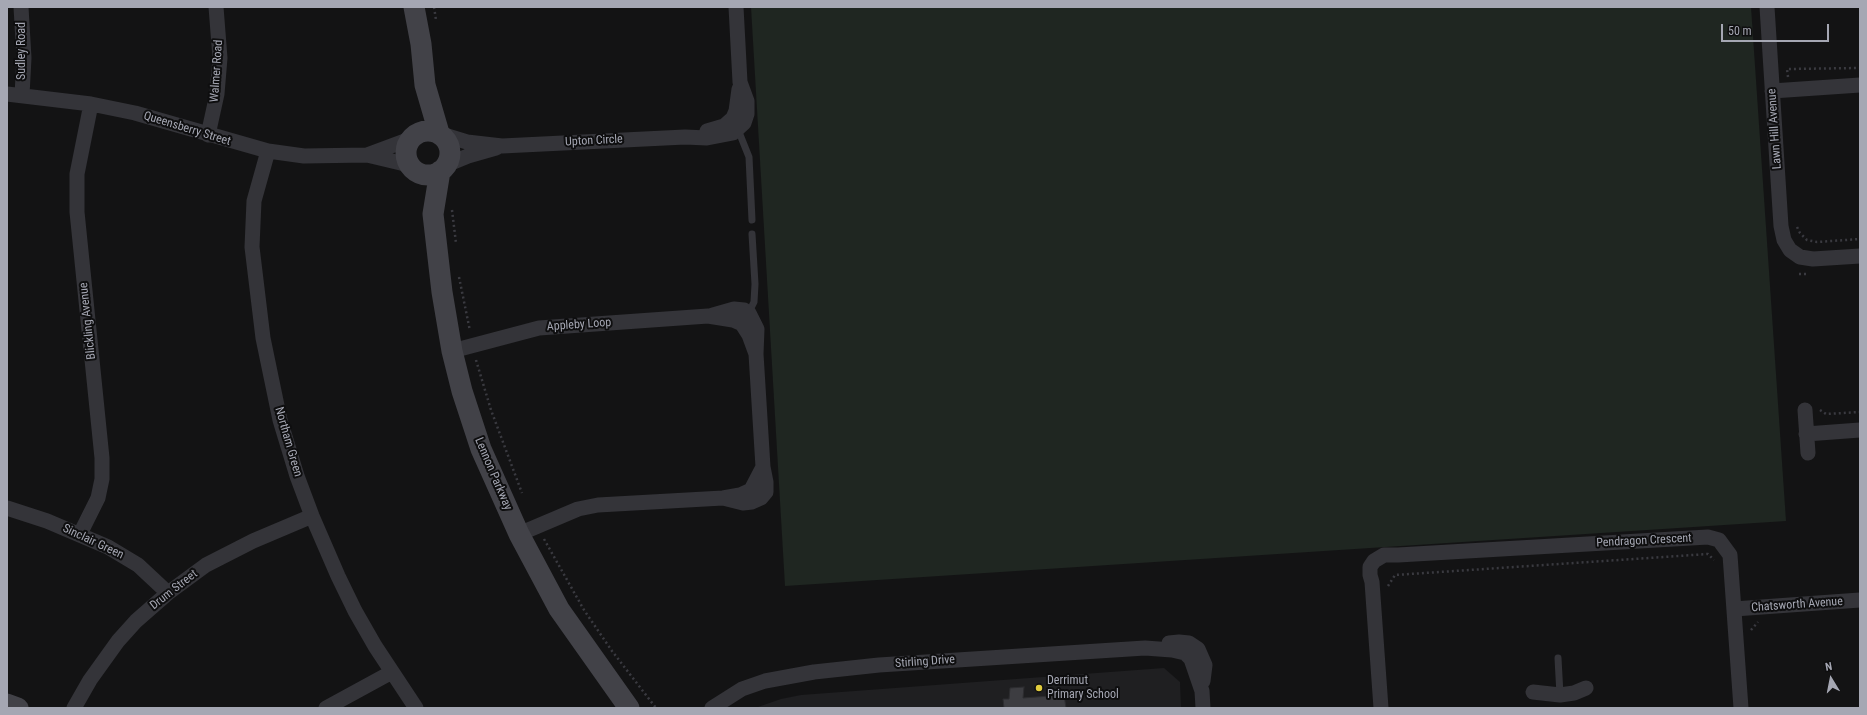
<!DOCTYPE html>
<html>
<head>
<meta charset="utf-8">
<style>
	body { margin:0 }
	#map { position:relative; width:1867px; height:715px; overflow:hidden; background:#131314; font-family:"Roboto Condensed",sans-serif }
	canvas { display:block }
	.frame { position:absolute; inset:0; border:8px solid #a5a7b3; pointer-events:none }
	.north { position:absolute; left:1811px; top:659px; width:40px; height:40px; -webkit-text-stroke:3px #0e0e0f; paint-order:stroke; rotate:350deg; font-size:11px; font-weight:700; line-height:16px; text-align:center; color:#a5a7b3 }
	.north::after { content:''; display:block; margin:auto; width:14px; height:18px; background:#a5a7b3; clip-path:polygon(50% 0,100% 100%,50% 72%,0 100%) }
	.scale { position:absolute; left:1721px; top:24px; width:108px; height:18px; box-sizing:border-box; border:2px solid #a5a7b3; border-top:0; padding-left:5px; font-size:12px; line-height:14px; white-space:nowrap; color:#a5a7b3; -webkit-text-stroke:3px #0e0e0f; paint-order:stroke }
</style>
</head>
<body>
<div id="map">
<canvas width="1867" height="715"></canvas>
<div class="frame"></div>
<div class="north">N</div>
<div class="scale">50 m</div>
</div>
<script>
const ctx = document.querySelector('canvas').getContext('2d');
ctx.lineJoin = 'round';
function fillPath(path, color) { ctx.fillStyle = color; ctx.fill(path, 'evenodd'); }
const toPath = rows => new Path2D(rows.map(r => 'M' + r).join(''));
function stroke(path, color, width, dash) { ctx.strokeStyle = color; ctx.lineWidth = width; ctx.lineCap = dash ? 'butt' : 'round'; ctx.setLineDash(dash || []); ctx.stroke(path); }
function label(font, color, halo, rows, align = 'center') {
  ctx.font = font + ' "Roboto Condensed",sans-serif'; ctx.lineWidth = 4; ctx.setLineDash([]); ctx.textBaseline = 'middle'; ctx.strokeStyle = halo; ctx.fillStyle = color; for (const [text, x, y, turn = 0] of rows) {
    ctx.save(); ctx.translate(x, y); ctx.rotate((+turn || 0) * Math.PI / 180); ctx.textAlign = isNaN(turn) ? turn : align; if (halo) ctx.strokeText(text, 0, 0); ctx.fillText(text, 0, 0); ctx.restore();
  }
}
fillPath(toPath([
	[1164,668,1180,682,1181,708,755,708,781,699,801,695]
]), '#1f1f21');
fillPath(toPath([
	[751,7,1751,7,1786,521,785,586]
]), '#1f2621');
const building = toPath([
	[1024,687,1023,698,1064,695,1066,708,1004,708,1003,699,1009,699,1010,688,1024,687]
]);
fillPath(building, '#3d3d41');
stroke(building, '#2d2d30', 1);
stroke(toPath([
	[434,7,436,20],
	[1788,77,1787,69,1860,68],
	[452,210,456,243],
	[1797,227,1800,233,1807,240,1817,242,1860,239],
	[1799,274,1806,274],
	[459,277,470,331],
	[476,360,491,410,522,493],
	[1820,410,1826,414,1860,412],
	[544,539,584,610,612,651,656,708],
	[1388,586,1395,575,1708,554,1714,560],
	[1751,630,1758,622]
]), '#3a3a40', 2.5, [2, 3]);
stroke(toPath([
	[737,127,749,157,752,220],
	[748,314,754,302,755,284,752,234],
	[1558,658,1560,695]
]), '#343439', 7);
stroke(toPath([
	[21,7,24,58,22,95],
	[1767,7,1781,226,1784,240,1790,250,1800,257,1813,259,1860,256],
	[1772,91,1860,85],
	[7,94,91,104,135,113,268,151,304,156,367,155,409,165],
	[707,131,724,126,733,118,736,111,739,89],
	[441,134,467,142,502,146,685,137,707,138,733,133,744,123,747,114,747,101,740,82,736,7],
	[208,135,217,94,220,58,216,7],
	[268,151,254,201,252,247,263,338,280,420,297,476,312,516,338,576,355,611,375,646,416,708],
	[367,155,410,139],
	[446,165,468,156,496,148],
	[713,315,734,309,744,310,749,313,757,329,756,354,763,467,766,482,766,492,761,498,752,502,743,503,723,498],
	[452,351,539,328,708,316,733,320,742,324,749,335,756,354],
	[1805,410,1808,453],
	[1806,434,1860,430],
	[7,508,47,521,108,547,138,565,168,593],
	[80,534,98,498,102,479,102,458,77,212,77,174,91,104],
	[519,534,578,509,598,505,723,498,740,495,751,490,763,467],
	[1734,609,1860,600],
	[1169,643,1179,642,1189,643,1198,649,1205,665,1203,681],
	[1533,692,1560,695,1574,693,1586,688],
	[74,708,90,680,118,641,136,621,168,593,206,565,253,541,312,516],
	[326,708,392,672],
	[712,708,742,689,765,681,814,672,879,665,1145,648,1172,650,1185,653,1191,659,1202,691,1203,708],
	[1381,708,1372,582,1370,575,1370,567,1374,561,1384,555,1398,555,1708,537,1719,540,1730,555,1741,708]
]), '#343439', 15);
stroke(toPath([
	[414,7,421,44,425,85,439,133],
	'406 153a22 22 0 1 1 44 0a22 22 0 1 1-44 0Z',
	[440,171,433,214,442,292,452,351,462,391,481,449,519,534,559,609,629,708],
	[7,704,18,708]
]), '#424248', 21);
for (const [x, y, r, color] of [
	[1039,688,4,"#e1cc3d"]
]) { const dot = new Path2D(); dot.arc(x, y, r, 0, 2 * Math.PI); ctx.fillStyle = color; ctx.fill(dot); stroke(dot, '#0e0e0f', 1.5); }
label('12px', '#a5a7b3', '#0e0e0f', [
	["Sudley Road",22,51,-90],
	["Walmer Road",217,71,-86],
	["Queensberry Street",187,129,17],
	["Lawn Hill Avenue",1775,129,-94],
	["Upton Circle",594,141,-3],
	["Blickling Avenue",88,321,-96],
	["Appleby Loop",579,325,-4],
	["Northam Green",288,442,74],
	["Lennon Parkway",493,474,67],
	["Pendragon Crescent",1644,541,-3],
	["Sinclair Green",93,542,25],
	["Drum Street",174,590,-38],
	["Chatsworth Avenue",1797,605,-4],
	["Stirling Drive",925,662,-4]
]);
label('12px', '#a5a7b3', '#0e0e0f', [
	["Derrimut",1047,681],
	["Primary School",1047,695]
], 'left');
</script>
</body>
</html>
